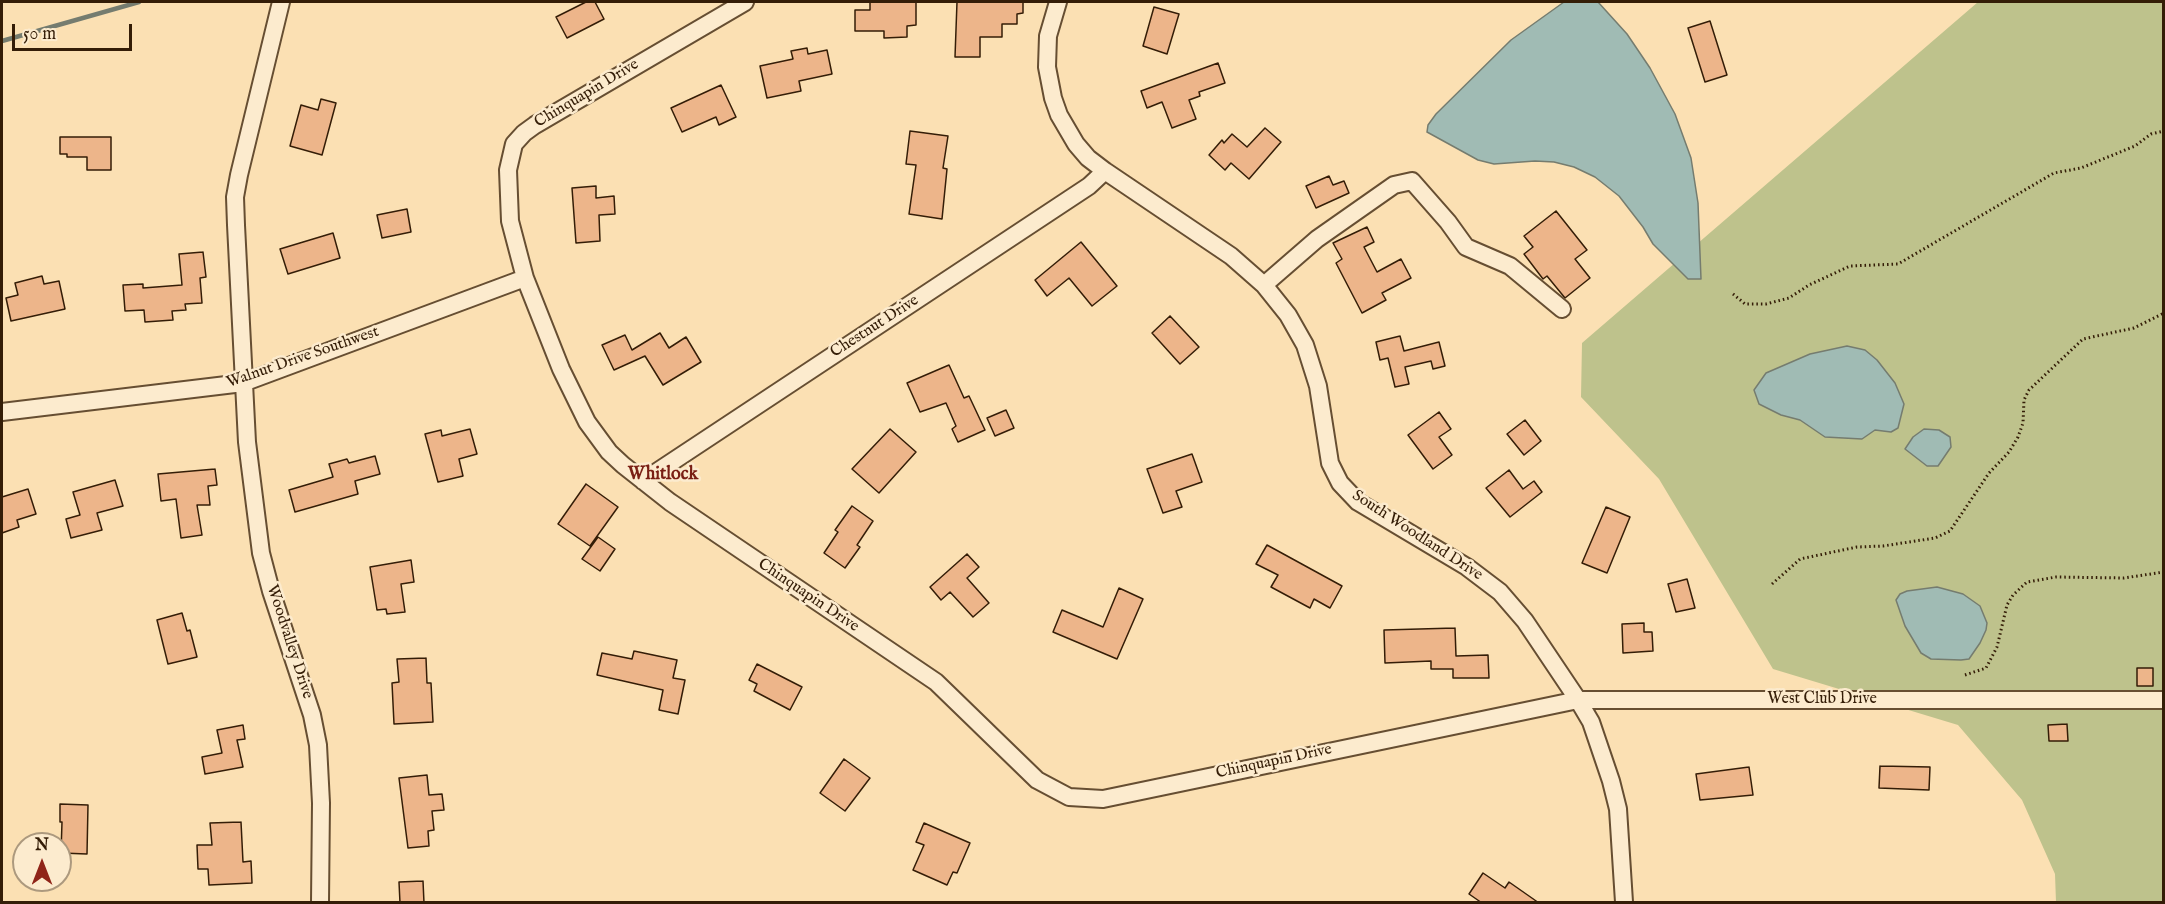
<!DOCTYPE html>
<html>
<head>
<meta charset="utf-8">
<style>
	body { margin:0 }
	#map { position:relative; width:2165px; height:904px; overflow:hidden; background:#fbe0b3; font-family:"IM FELL English",serif }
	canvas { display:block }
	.frame { position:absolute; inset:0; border:3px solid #341d07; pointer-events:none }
	.north { position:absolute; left:12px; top:832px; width:60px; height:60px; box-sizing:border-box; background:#fcebce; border:2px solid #ac997e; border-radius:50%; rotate:0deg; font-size:16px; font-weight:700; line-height:24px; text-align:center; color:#341d07 }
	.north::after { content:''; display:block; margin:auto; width:21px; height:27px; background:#8f2418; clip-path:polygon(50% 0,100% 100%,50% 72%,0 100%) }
	.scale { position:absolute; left:12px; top:24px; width:120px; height:27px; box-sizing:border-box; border:3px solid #341d07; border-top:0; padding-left:8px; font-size:18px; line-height:21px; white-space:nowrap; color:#341d07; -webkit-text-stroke:4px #fcebce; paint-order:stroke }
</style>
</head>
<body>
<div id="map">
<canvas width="2165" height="904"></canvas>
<div class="frame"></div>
<div class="north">N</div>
<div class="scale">50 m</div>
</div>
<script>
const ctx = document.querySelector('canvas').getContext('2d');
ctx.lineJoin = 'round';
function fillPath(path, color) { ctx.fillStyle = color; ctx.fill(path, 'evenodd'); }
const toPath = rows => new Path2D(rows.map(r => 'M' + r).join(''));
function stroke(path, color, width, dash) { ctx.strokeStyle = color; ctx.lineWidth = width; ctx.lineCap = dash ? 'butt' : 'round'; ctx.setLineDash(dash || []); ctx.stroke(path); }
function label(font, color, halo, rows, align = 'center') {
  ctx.font = font + ' "IM FELL English",serif'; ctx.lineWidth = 5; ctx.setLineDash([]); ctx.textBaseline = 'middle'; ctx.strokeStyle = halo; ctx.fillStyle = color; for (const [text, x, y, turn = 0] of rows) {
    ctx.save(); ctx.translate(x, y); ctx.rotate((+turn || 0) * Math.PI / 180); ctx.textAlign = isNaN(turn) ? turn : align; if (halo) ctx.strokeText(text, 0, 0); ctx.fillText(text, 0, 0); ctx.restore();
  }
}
fillPath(toPath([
	[1978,2,2163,2,2163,902,2056,902,2055,874,2022,800,1958,725,1773,669,1659,479,1581,397,1582,343]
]), '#bec28c');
const water = toPath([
	[1564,2,1598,2,1627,34,1650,68,1675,114,1691,158,1698,203,1701,279,1688,279,1653,244,1643,227,1619,196,1595,177,1574,167,1554,162,1535,161,1494,164,1478,160,1427,132,1428,125,1436,114,1511,40,1564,2],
	[1847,346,1865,350,1877,360,1895,383,1904,404,1898,428,1891,432,1875,430,1862,439,1825,437,1800,420,1781,415,1759,404,1754,390,1766,373,1810,354,1847,346],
	[1924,429,1939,430,1950,437,1951,447,1938,466,1927,466,1905,449,1913,437,1924,429],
	[1937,587,1963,594,1980,606,1987,623,1986,630,1980,643,1969,659,1961,660,1931,659,1921,653,1905,626,1896,600,1900,594,1907,591,1937,587]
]);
fillPath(water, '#a0bbb4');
stroke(water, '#757c6f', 1.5);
stroke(toPath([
	[2,41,139,2]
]), '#757c6f', 4.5);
const building = toPath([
	[586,2,595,2,604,19,567,38,556,17,586,2],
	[870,2,916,2,916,25,907,26,907,37,884,38,884,31,855,31,855,10,870,10,870,2],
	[957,2,1023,2,1023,13,1017,14,1017,24,1002,24,1002,37,980,37,980,57,955,57,957,2],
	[1154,7,1179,14,1167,54,1143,46,1154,7],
	[1710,21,1727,75,1705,82,1688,28,1710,21],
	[807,48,808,54,827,50,832,74,799,81,801,91,767,98,760,66,793,59,791,51,807,48],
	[1218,63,1225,83,1199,92,1200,96,1189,100,1196,119,1172,128,1162,102,1147,108,1141,91,1218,63],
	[721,85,736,117,719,125,716,117,682,132,671,108,721,85],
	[321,99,336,103,322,155,290,146,301,105,318,110,321,99],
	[1265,128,1281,142,1249,179,1231,163,1225,170,1209,155,1222,140,1224,143,1232,134,1247,147,1265,128],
	[910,131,948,136,943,168,947,169,942,219,909,214,916,165,906,164,910,131],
	[60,137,111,137,111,170,87,170,87,157,67,157,67,154,60,154,60,137],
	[1329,176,1333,185,1344,181,1349,193,1316,208,1306,186,1329,176],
	[596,186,596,198,614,196,615,214,599,215,600,241,576,243,572,188,596,186],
	[407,209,411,232,382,238,377,215,407,209],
	[1556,211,1587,250,1575,259,1590,278,1565,298,1547,276,1543,279,1524,254,1533,247,1524,236,1556,211],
	[1367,227,1374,242,1364,247,1377,272,1401,259,1411,278,1382,293,1386,300,1362,313,1336,263,1342,259,1333,243,1367,227],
	[333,233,340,258,288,274,280,249,333,233],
	[1081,242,1117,286,1092,306,1069,278,1047,296,1035,280,1081,242],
	[203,252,206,277,200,278,202,303,185,304,186,310,172,311,173,320,145,322,144,310,125,311,123,285,143,284,143,288,182,285,179,254,203,252],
	[42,276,44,284,59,281,65,309,11,321,6,298,18,295,15,283,42,276],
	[1170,316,1199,347,1180,364,1152,333,1170,316],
	[660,333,669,348,686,337,701,362,663,385,645,356,614,370,602,345,625,335,632,350,660,333],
	[1400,336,1404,351,1439,342,1445,366,1433,369,1431,361,1405,367,1409,384,1395,387,1388,358,1380,360,1376,342,1400,336],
	[949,365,964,398,969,396,985,430,958,442,952,429,956,426,946,403,920,412,907,383,949,365],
	[1006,410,1014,428,995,436,987,418,1006,410],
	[1439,412,1451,429,1439,437,1452,455,1433,469,1408,435,1439,412],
	[1525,420,1541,441,1524,455,1507,434,1525,420],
	[470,429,477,454,459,459,463,476,438,482,425,434,441,430,442,436,470,429],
	[890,429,916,452,879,493,852,469,890,429],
	[1192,454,1202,482,1176,491,1182,507,1163,513,1147,469,1192,454],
	[375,456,380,474,355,481,358,494,295,512,289,490,333,477,329,464,347,459,349,463,375,456],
	[215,469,217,485,208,486,210,505,197,505,202,535,181,538,176,499,161,501,158,474,215,469],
	[1509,470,1523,489,1534,481,1542,492,1510,517,1486,488,1509,470],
	[115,480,123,506,97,513,102,530,71,538,66,519,80,515,73,492,115,480],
	[586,484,618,507,590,546,558,524,586,484],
	[28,489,36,514,17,520,19,527,2,533,2,497,28,489],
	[852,506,873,521,857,545,860,547,845,568,824,553,838,532,835,530,852,506],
	[1606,507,1630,517,1607,573,1582,563,1606,507],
	[598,537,615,549,600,571,582,559,598,537],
	[1267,545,1342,586,1330,608,1314,599,1310,608,1271,587,1278,575,1256,564,1267,545],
	[967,554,979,567,967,578,989,603,973,617,950,592,941,600,930,587,967,554],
	[411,560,414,582,401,584,405,612,387,614,386,609,377,610,370,567,411,560],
	[1687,579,1695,608,1676,612,1668,584,1687,579],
	[1119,588,1143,599,1117,659,1053,632,1062,610,1103,627,1119,588],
	[182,613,187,631,190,630,197,657,168,664,157,620,182,613],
	[1644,623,1644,632,1652,632,1653,651,1623,653,1622,624,1644,623],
	[1455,628,1456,656,1488,655,1489,678,1453,678,1453,669,1431,669,1431,661,1385,663,1384,630,1455,628],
	[634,651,677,660,673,678,685,680,678,714,659,710,663,690,597,675,602,653,632,659,634,651],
	[426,658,427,683,431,683,433,722,394,724,392,683,399,682,397,659,426,658],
	[757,664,802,687,790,710,754,691,757,684,749,680,757,664],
	[2137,668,2153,668,2153,686,2137,686,2137,668],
	[2067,724,2068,741,2049,741,2048,725,2067,724],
	[243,725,245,739,237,740,243,767,205,774,202,757,222,753,217,730,243,725],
	[844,759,870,778,845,811,820,793,844,759],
	[1880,766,1930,767,1929,790,1879,788,1880,766],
	[1749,767,1753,795,1700,800,1696,774,1749,767],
	[427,775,429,795,442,794,444,810,432,811,434,830,428,831,429,846,408,848,399,778,427,775],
	[60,804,88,805,87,854,61,853,62,822,60,822,60,804],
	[241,822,243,862,251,861,252,883,209,885,208,869,198,869,197,845,212,845,210,823,241,822],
	[924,823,970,843,957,873,953,872,947,885,913,870,924,845,916,842,924,823],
	[1483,873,1505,888,1509,882,1539,903,1482,903,1469,894,1483,873],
	[423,881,424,903,400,903,399,882,423,881]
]);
fillPath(building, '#edb58a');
stroke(building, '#341d07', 1.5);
const minor = toPath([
	[281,2,239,175,235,197,236,225,247,442,261,553,271,591,312,715,318,745,321,803,320,902],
	[745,2,535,125,524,133,514,144,508,170,510,221,525,278,561,369,587,422,609,452,623,465,670,502,936,682,1037,780,1069,797,1103,799,1578,700,2164,700],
	[1058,2,1048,36,1047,67,1053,98,1059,115,1076,144,1088,158,1105,171,1231,256,1264,285,1288,315,1305,345,1318,386,1330,463,1340,483,1358,502,1467,567,1500,592,1525,621,1578,700,1591,722,1611,781,1618,809,1624,902],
	[1264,285,1317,239,1394,185,1412,181,1448,222,1466,247,1510,266,1562,309],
	[2,412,243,383,525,278],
	[643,481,1089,186,1105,171]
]);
stroke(minor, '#664e32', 20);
stroke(toPath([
	[1733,294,1745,304,1766,304,1789,298,1809,285,1850,266,1898,264,2054,173,2081,168,2135,146,2151,134,2164,131],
	[1772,584,1800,559,1857,547,1883,546,1935,538,1950,531,1989,473,2009,452,2018,437,2023,423,2024,400,2029,390,2083,339,2134,328,2164,313],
	[1965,675,1986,668,1997,647,2007,605,2013,595,2027,582,2056,577,2124,578,2164,572]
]), '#341d07', 3, [1.5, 3]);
stroke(minor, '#fcebce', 16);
label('16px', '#341d07', '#fcebce', [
	["Chinquapin Drive",587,94,-31],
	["Chestnut Drive",875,327,-33],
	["Walnut Drive Southwest",303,358,-19],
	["South Woodland Drive",1417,536,33],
	["Chinquapin Drive",808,596,34],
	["Woodvalley Drive",289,642,72],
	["West Club Drive",1822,700],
	["Chinquapin Drive",1274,762,-12]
]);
label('bold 18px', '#7a1f14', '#fcebce', [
	["Whitlock",663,475]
]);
</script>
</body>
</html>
